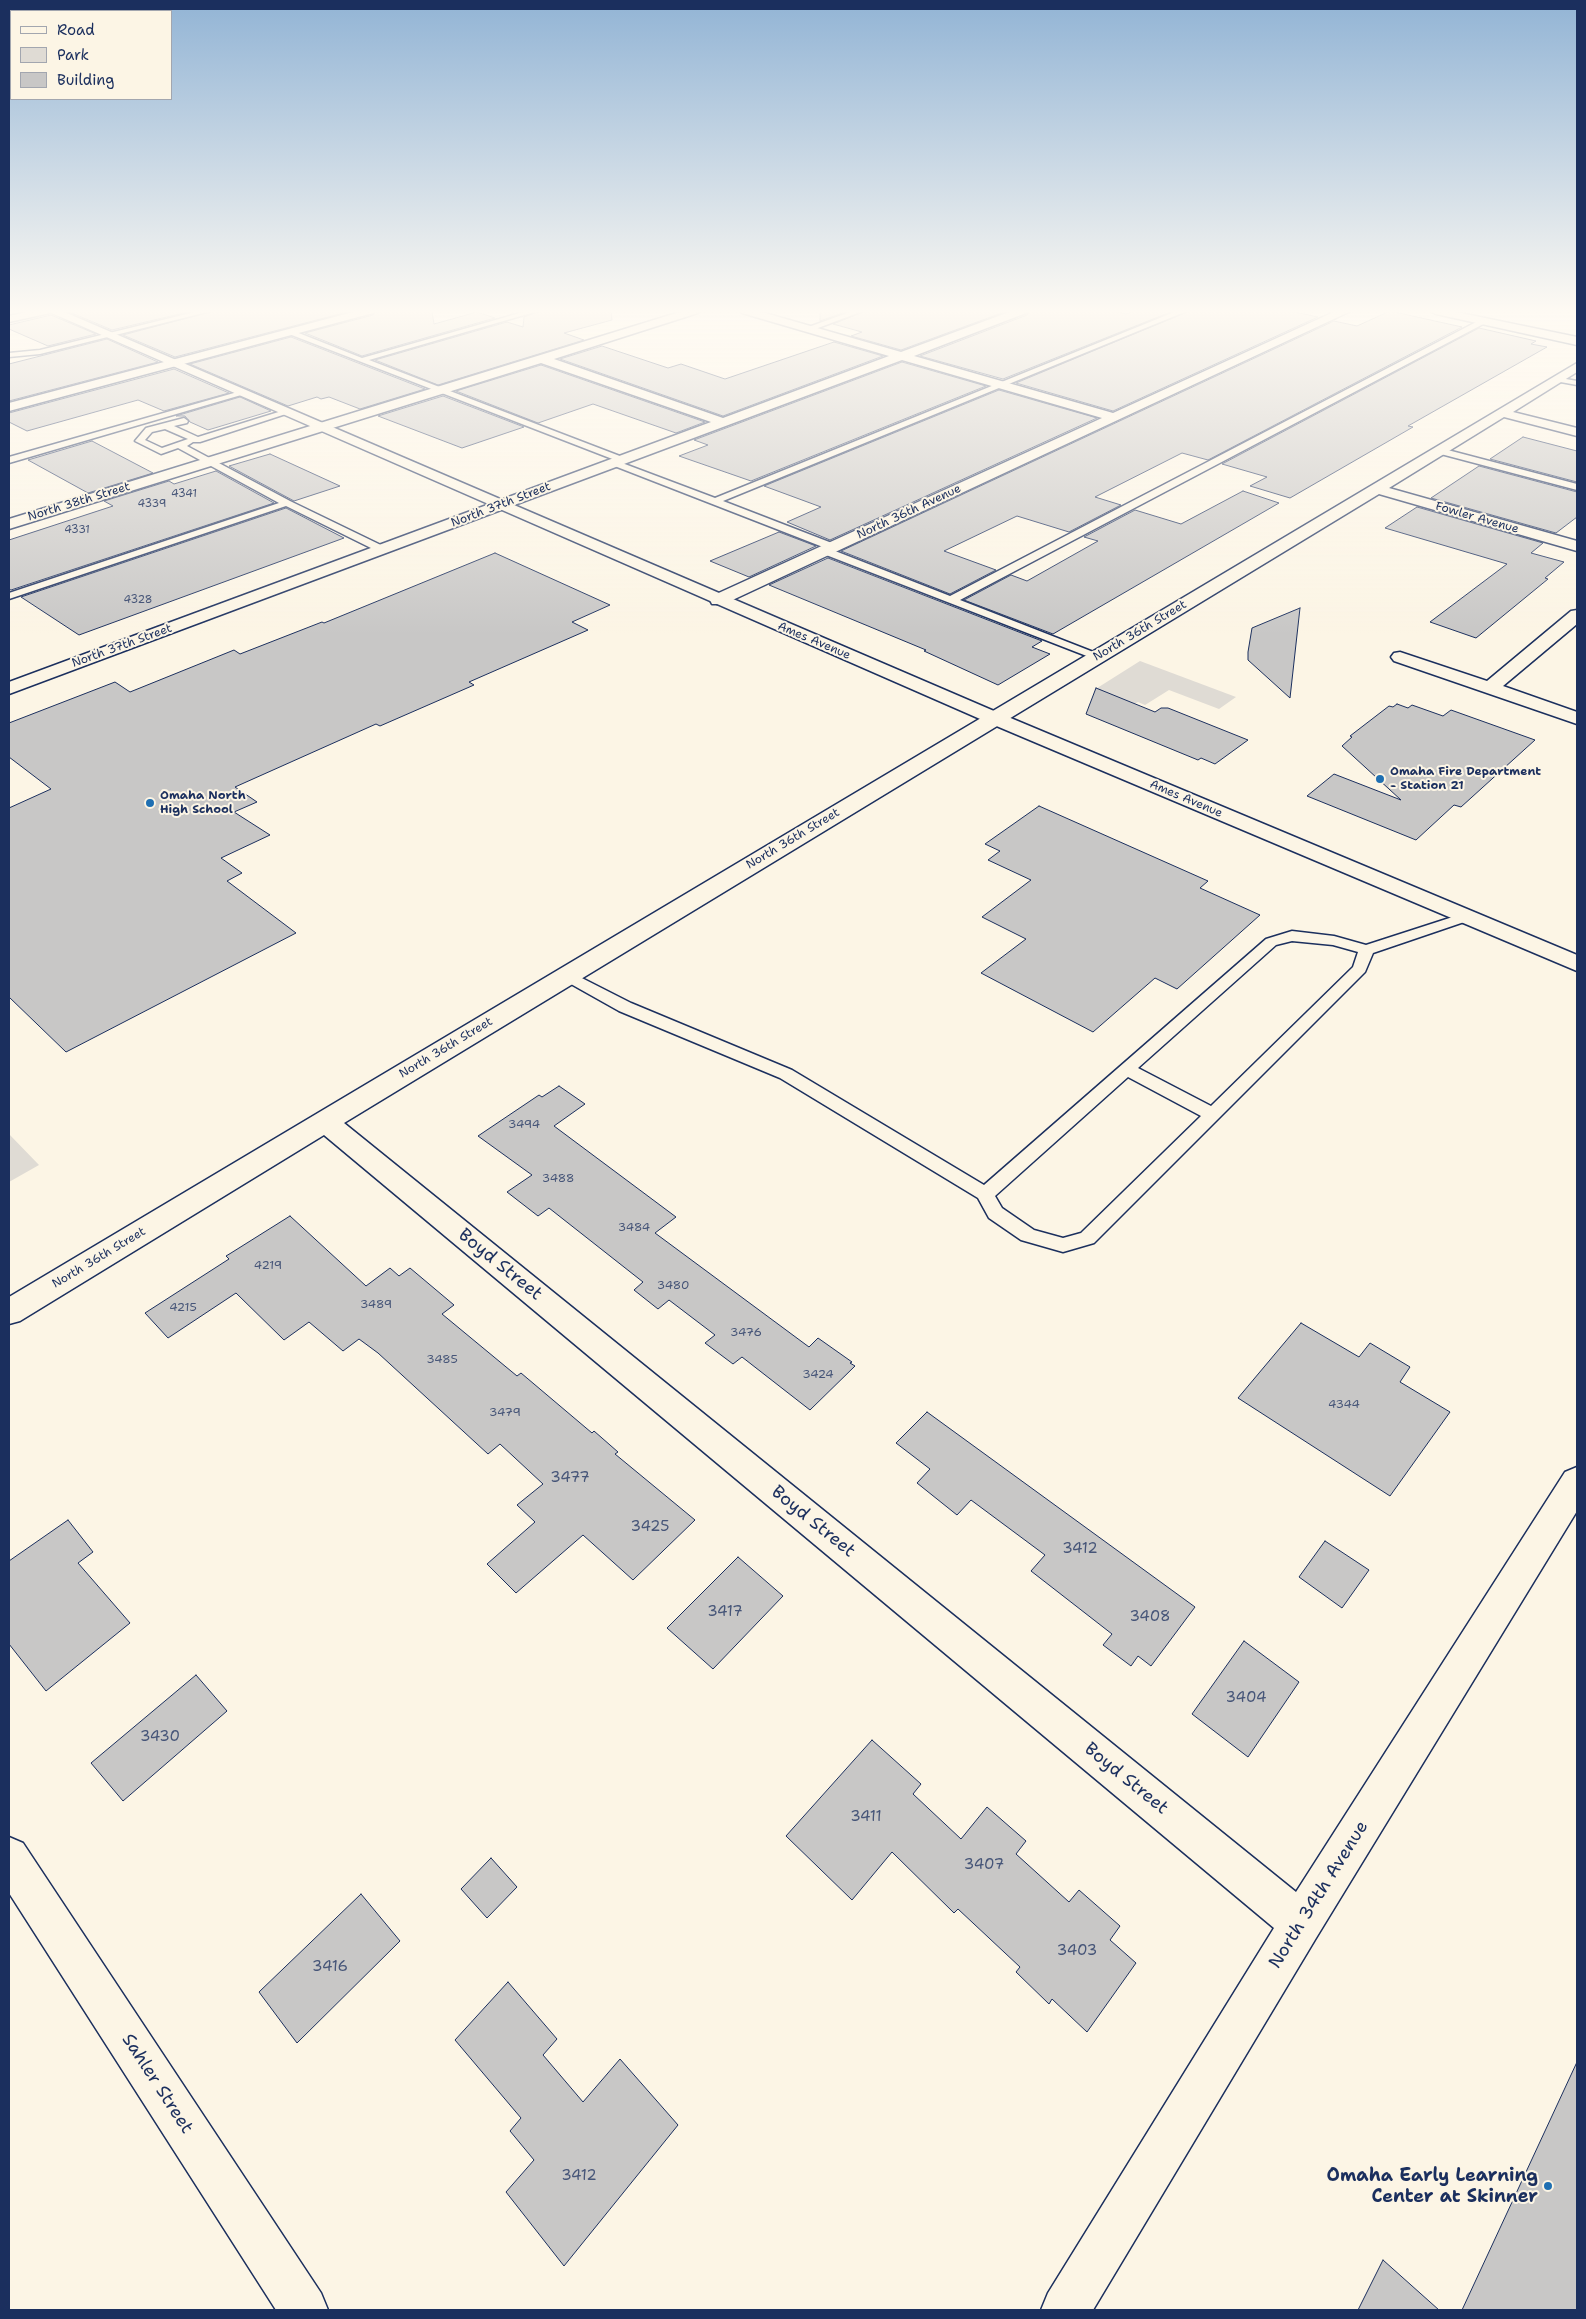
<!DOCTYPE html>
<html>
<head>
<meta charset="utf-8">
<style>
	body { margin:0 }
	#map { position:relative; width:1586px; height:2319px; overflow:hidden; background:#fcf5e5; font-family:"Shantell Sans",sans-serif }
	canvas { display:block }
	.frame { position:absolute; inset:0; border:10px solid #1b2f5e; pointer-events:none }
	.legend { position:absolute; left:10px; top:10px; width:162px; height:90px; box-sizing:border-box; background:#fcf5e5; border:1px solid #a2a6af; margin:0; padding:6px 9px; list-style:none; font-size:15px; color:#1b2f5e }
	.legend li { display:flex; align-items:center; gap:10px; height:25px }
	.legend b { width:25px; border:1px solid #a2a6af }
</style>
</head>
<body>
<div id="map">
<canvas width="1586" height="2319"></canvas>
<div class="frame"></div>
<ul class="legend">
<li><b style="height:6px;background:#fcf5e5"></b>Road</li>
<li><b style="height:14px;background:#dfdbd4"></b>Park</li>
<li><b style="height:14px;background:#c8c7c6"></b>Building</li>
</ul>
</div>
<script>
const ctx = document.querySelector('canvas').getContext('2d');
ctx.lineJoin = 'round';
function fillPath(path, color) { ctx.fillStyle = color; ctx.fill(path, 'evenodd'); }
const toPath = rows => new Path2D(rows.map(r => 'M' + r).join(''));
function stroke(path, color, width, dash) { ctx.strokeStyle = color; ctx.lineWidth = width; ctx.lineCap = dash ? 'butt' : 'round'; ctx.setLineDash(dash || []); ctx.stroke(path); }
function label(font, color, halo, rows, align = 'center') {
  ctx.font = font + ' "Shantell Sans",sans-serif'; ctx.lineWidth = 4; ctx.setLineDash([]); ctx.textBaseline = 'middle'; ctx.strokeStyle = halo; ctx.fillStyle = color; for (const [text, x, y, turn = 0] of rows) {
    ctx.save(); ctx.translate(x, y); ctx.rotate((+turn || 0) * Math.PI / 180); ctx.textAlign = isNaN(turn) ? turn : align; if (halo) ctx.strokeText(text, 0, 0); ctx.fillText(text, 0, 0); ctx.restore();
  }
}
fillPath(toPath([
	[1140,661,1236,697,1219,709,1169,690,1145,705,1138,702,1133,705,1094,690],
	[9,1134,39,1165,9,1182]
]), '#dfdbd4');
const building = toPath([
	[67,311,192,311,112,330,67,311],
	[213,311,351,311,175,357,123,335,213,311],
	[377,311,432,311,434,324,477,312,495,318,362,356,305,333,373,315,377,311],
	[540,311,611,311,612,320,564,333,584,340,438,385,375,360,507,322,523,327,524,317,540,311],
	[820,311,848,311,820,321,820,311],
	[865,311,1007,311,901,350,851,336,862,332,833,324,865,311],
	[1030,311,1113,311,1126,314,1134,311,1173,311,1003,379,920,356,1027,315,1030,311],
	[1189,311,1290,311,1318,317,1113,411,1016,383,1189,311],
	[1390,311,1462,327,1208,460,1182,453,1095,497,1121,505,1069,532,1017,516,944,551,996,570,950,594,841,551,1334,321,1357,326,1390,311],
	[51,315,96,334,48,346,9,329,9,325,51,315],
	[1479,328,1536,341,1531,344,1547,347,1408,426,1413,427,1290,498,1250,486,1267,477,1222,464,1479,328],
	[291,337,425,389,360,409,329,397,321,399,317,397,288,406,190,364,291,337],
	[107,339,158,362,9,401,9,364,107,339],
	[834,342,883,356,723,416,560,359,602,346,668,368,681,364,725,379,834,342],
	[902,362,986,386,751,481,679,456,708,445,694,440,902,362],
	[541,365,705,422,676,433,593,404,538,423,456,391,541,365],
	[174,369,229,393,164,411,138,400,27,431,9,422,9,413,174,369],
	[999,390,1097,418,830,540,787,522,821,507,764,486,999,390],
	[443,396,524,427,462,448,378,416,443,396],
	[240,397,271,411,208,430,190,422,185,416,176,416,240,397],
	[1523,437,1577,451,1577,482,1490,459,1523,437],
	[92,441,153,473,88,493,28,460,92,441],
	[270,454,340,486,294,501,229,466,270,454],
	[1479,466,1577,492,1577,517,1556,533,1431,498,1479,466],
	[216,471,274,503,11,590,9,589,9,540,113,506,104,501,169,481,174,484,216,471],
	[1243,491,1279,503,1053,634,964,600,1011,575,1027,581,1098,541,1084,537,1135,510,1181,524,1243,491],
	[1417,507,1543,543,1531,553,1564,562,1545,578,1548,579,1476,638,1430,622,1507,564,1385,528,1417,507],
	[286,508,344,538,79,635,21,597,286,508],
	[779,532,816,546,749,577,710,561,779,532],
	[495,553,610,605,572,622,588,630,469,682,474,685,380,726,376,724,235,787,257,802,234,812,270,835,221,858,242,873,227,881,296,933,66,1052,9,997,9,808,51,789,9,757,9,723,115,682,130,692,234,650,240,654,322,622,324,623,495,553],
	[828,558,1042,641,1032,647,1050,654,998,685,924,651,926,650,769,585,828,558],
	[1300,608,1290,698,1248,660,1248,652,1252,628,1300,608],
	[1096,688,1155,712,1161,708,1168,708,1248,740,1215,764,1201,758,1198,760,1086,714,1096,688],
	[1397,704,1408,708,1412,705,1443,716,1451,710,1535,740,1461,807,1454,805,1416,840,1307,796,1334,774,1401,800,1342,746,1352,737,1350,736,1389,706,1393,707,1397,704],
	[1039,806,1208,881,1200,888,1260,915,1177,989,1155,978,1093,1032,981,973,1026,939,982,917,1031,880,988,860,1000,851,985,844,1039,806],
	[559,1086,585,1104,554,1126,676,1217,655,1233,809,1347,818,1338,852,1362,850,1363,855,1366,810,1410,742,1357,733,1364,705,1343,715,1335,669,1300,658,1309,634,1290,643,1282,549,1208,538,1216,507,1192,532,1175,478,1136,539,1095,542,1097,559,1086],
	[290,1216,366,1286,390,1268,399,1276,410,1268,454,1305,442,1314,517,1376,521,1373,592,1433,594,1431,618,1452,615,1454,695,1520,633,1580,583,1535,516,1593,487,1564,535,1522,517,1505,543,1484,500,1444,488,1454,378,1353,359,1339,343,1351,309,1322,284,1340,236,1293,168,1338,145,1313,229,1259,226,1256,231,1253,290,1216],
	[1301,1323,1359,1357,1370,1343,1410,1367,1400,1382,1450,1412,1390,1496,1238,1398,1301,1323],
	[927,1412,1195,1607,1151,1666,1138,1656,1131,1666,1103,1645,1112,1634,1031,1571,1045,1555,971,1500,957,1515,917,1483,930,1469,896,1443,927,1412],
	[68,1520,93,1552,78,1563,130,1623,46,1691,9,1644,9,1561,68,1520],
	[1325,1541,1369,1570,1342,1608,1299,1577,1325,1541],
	[738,1557,783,1596,713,1669,667,1628,738,1557],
	[1244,1641,1299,1682,1248,1757,1192,1714,1244,1641],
	[196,1675,227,1711,123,1801,91,1763,196,1675],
	[872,1740,921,1784,913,1794,961,1839,987,1807,1026,1841,1016,1854,1069,1902,1079,1890,1120,1926,1110,1940,1136,1963,1087,2032,1052,1999,1049,2004,1016,1972,1020,1967,958,1909,954,1913,892,1852,852,1900,786,1836,872,1740],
	[491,1858,517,1887,487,1918,461,1889,491,1858],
	[361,1894,400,1941,297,2043,259,1992,361,1894],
	[508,1982,557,2039,543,2055,583,2102,620,2059,678,2125,564,2266,506,2192,534,2160,510,2131,521,2118,455,2040,508,1982],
	[1577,2062,1577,2310,1462,2310,1577,2062],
	[1383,2260,1439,2310,1358,2310,1383,2260]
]);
fillPath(building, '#c8c7c6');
stroke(building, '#1b2f5e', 1);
const lane = toPath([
	[199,311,211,311,40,354,9,357,9,353,40,350,199,311],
	[527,311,538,311,369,360,625,458,627,460,622,463,715,498,1177,311,1187,311,723,501,837,545,837,549,830,549,950,596,1482,319,1489,321,960,600,1101,655,1103,657,1101,659,1097,660,821,553,821,549,828,549,612,465,610,463,615,460,284,332,291,330,362,358,527,311],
	[853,311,863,311,810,331,803,329,853,311],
	[1555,377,1577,381,1577,385,1555,381,1555,377],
	[241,391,248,393,9,463,9,457,241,391],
	[285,410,292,412,200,442,193,442,187,446,290,501,387,548,387,552,379,552,286,506,9,599,9,593,279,503,178,448,161,454,135,441,146,428,184,418,188,421,187,423,174,426,198,437,285,410],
	[165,429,188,439,162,448,145,440,152,432,165,429],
	[1440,448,1577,484,1577,490,1437,453,1437,449,1440,448],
	[1465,913,1470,914,1472,917,1470,920,1373,953,1365,972,1094,1243,1063,1252,1021,1240,989,1218,978,1198,780,1078,619,1011,562,979,559,976,562,973,572,973,631,1003,792,1070,984,1185,1266,939,1292,931,1334,936,1366,945,1465,913],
	[1292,941,1333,945,1358,952,1353,967,1211,1106,1138,1068,1276,945,1292,941],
	[1128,1077,1201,1116,1081,1233,1063,1238,1034,1230,1002,1208,995,1196,1128,1077]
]);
const street = toPath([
	[357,311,375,311,373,313,9,411,9,403,357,311],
	[683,311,700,311,698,313,554,359,723,418,889,356,742,313,740,311,758,311,901,352,1012,311,1028,311,1026,313,914,356,1113,413,1336,311,1351,311,724,604,712,604,710,600,712,596,1102,418,902,360,9,694,9,682,711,422,541,363,9,529,9,519,683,311],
	[1430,311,1451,311,1577,337,1577,345,1436,314,1430,311],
	[1577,363,1577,372,1513,412,1577,428,1577,436,1504,417,1389,488,1577,541,1577,551,1379,494,344,1123,1296,1892,1565,1472,1577,1467,1577,1511,1316,1938,1093,2310,1041,2310,1048,2293,1274,1928,324,1135,20,1321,9,1324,9,1297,1577,363],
	[1577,610,1577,624,1503,686,1577,712,1577,724,1394,661,1391,657,1394,653,1400,652,1487,681,1571,611,1577,610],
	[9,1837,23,1843,321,2293,328,2310,276,2310,9,1893,9,1837]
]);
const secondary = toPath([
	[31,311,52,311,50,313,9,322,9,316,31,311]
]);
const primary = toPath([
	[47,311,62,311,1001,714,1577,955,1577,971,987,722,47,311]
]);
stroke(lane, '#1b2f5e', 3);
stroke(street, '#1b2f5e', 3);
stroke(secondary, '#1b2f5e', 3);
stroke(primary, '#1b2f5e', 3);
fillPath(lane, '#fcf5e5');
fillPath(street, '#fcf5e5');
fillPath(secondary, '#fcf5e5');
fillPath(primary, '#fcf5e5');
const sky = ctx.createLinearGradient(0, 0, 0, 635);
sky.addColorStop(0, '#92b4d5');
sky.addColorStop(0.49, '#fefaf3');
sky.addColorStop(1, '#fefaf300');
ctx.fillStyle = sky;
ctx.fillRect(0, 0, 1586, 635);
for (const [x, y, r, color] of [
	[1380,779,5,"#1f6fb2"],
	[150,803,5,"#1f6fb2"],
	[1548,2186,5,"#1f6fb2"]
]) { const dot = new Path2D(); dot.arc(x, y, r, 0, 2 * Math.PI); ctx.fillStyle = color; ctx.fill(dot); stroke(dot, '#fcf5e5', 2); }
label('11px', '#465578', null, [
	["4341",184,494],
	["4339",152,504],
	["4331",77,530],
	["4328",138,600]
]);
label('12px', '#1b2f5e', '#fcf5e5', [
	["North 38th Street",79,502,-17],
	["North 37th Street",501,505,-21],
	["North 36th Avenue",909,512,-25],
	["Fowler Avenue",1477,518,16],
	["North 36th Street",1140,631,-31],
	["Ames Avenue",814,641,23],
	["North 37th Street",122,646,-20],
	["Ames Avenue",1186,799,23],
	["North 36th Street",793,839,-31],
	["North 36th Street",446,1048,-31],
	["North 36th Street",99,1258,-31]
]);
label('bold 12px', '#1b2f5e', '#fcf5e5', [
	["Omaha Fire Department",1390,772],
	["- Station 21",1390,786],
	["Omaha North",160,796],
	["High School",160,810]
], 'left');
label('12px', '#465578', null, [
	["3494",524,1125],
	["3488",558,1179],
	["3484",634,1228],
	["4219",268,1266],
	["3480",673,1286],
	["3489",376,1305],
	["4215",183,1308],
	["3476",746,1333],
	["3485",442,1360],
	["3424",818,1375],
	["4344",1344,1405],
	["3479",505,1413]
]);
label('15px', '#465578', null, [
	["3477",570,1478],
	["3425",650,1527],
	["3412",1080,1549],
	["3417",725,1612],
	["3408",1150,1617],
	["3404",1246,1698],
	["3430",160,1737],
	["3411",866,1817],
	["3407",984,1865],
	["3403",1077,1951],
	["3416",330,1967],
	["3412",579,2176]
]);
label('18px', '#1b2f5e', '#fcf5e5', [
	["Boyd Street",500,1265,39],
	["Boyd Street",813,1522,39],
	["Boyd Street",1126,1779,39],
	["North 34th Avenue",1319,1895,-58],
	["Sahler Street",157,2084,57]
]);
label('bold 18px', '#1b2f5e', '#fcf5e5', [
	["Omaha Early Learning",1538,2176],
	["Center at Skinner",1538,2197]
], 'right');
</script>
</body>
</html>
